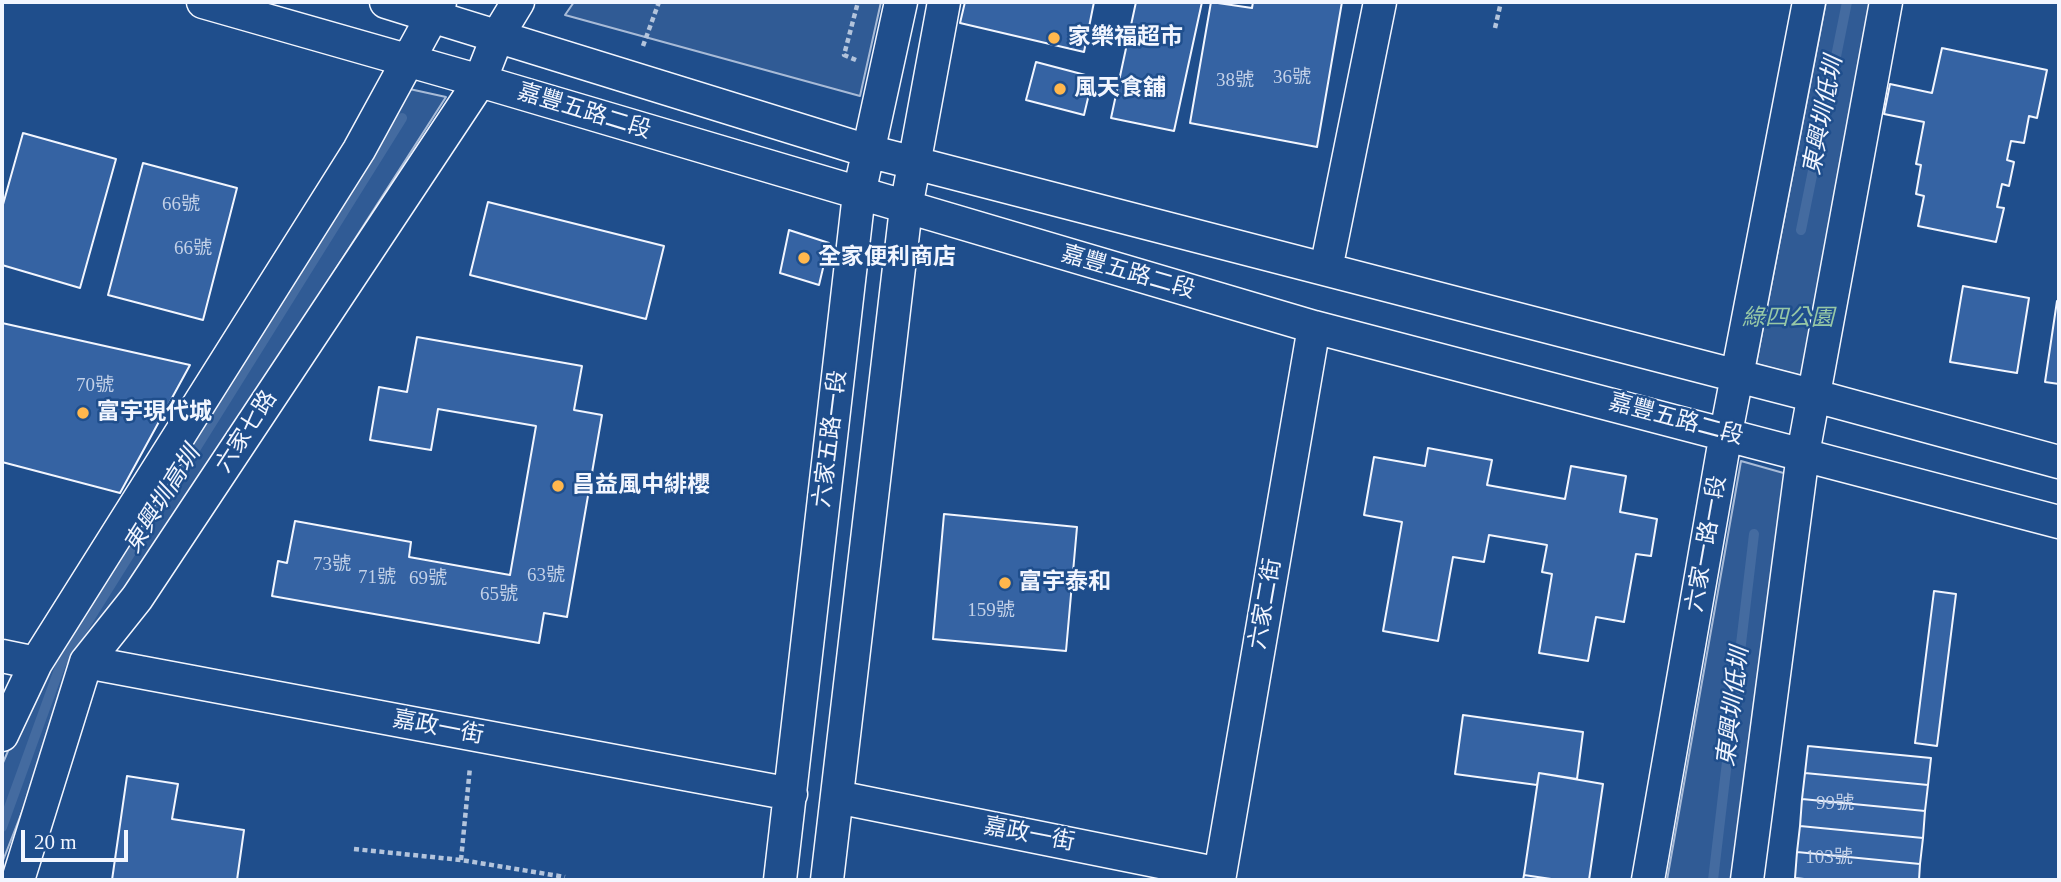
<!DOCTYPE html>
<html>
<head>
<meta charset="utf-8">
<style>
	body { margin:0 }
	#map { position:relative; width:2061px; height:882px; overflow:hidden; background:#1f4e8c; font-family:"Times New Roman",serif }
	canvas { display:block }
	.frame { position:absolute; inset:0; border:4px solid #f2f6ff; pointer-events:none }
	.scale { position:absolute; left:21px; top:830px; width:107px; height:32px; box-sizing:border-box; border:4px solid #f2f6ff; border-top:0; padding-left:9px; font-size:21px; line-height:24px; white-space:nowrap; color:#f2f6ff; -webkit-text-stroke:5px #1f4e8c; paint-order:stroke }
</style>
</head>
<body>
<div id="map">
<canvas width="2061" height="882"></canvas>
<div class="frame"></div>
<div class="scale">20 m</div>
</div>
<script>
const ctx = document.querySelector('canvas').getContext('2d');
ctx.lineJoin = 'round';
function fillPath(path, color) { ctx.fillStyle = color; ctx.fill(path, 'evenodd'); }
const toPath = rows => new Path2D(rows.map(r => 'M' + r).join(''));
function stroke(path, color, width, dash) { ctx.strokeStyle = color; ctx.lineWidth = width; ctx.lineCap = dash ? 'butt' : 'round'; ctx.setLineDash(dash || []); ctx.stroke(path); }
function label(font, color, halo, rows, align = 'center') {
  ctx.font = font + ' "Times New Roman","Noto Sans TC",serif'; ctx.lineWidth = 5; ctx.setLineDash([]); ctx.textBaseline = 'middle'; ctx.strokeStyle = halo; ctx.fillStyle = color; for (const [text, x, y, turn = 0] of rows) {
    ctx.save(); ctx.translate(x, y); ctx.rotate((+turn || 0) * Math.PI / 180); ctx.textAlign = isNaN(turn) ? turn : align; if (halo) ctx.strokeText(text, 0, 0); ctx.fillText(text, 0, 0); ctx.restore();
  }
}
const built = toPath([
	[574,2,881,2,860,96,565,15,574,2],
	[1826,2,1871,2,1802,376,1756,364,1826,2],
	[405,88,446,97,76,674,2,863,2,765,45,665,405,88],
	[1741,461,1787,474,1734,880,1667,880,1741,461]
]);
fillPath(built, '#305b95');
stroke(built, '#a8bbd7', 2);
stroke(toPath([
	[1801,230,1847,2],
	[2,827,61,664,402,118],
	[1713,880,1754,534]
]), '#446ba0', 10);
const building = toPath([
	[965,2,1094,2,1084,52,960,23,965,2],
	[1136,2,1202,2,1174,131,1111,118,1136,2],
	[1211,2,1252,8,1253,2,1342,2,1317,147,1190,123,1211,2],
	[1942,48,2047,70,2037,118,2029,116,2024,143,2011,141,2007,160,2014,162,2009,186,2002,184,1997,207,2004,208,1996,242,1918,226,1924,196,1916,194,1921,165,1916,164,1924,122,1884,114,1890,84,1932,93,1942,48],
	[1036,62,1093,77,1084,115,1026,100,1036,62],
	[23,133,116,159,80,288,2,265,2,208,23,133],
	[143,163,237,188,203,320,108,295,143,163],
	[488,202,664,246,646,319,470,275,488,202],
	[789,230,829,243,819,285,780,273,789,230],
	[1963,286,2029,298,2017,373,1950,362,1963,286],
	[2057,301,2059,302,2059,384,2045,382,2057,301],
	[2,323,190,365,120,493,2,462,2,323],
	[417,337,582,366,574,410,602,415,567,617,544,613,539,643,272,596,278,561,287,563,295,521,411,542,409,557,510,575,536,426,438,409,431,450,370,440,379,387,407,392,417,337],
	[1428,448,1492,460,1487,485,1565,499,1571,466,1626,476,1620,512,1657,519,1651,556,1636,554,1624,622,1596,617,1588,661,1539,653,1552,574,1542,572,1547,545,1489,535,1484,562,1453,557,1438,641,1383,631,1402,522,1364,515,1374,457,1425,466,1428,448],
	[944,514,1077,527,1066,651,933,639,944,514],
	[1934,591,1956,594,1937,746,1915,743,1934,591],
	[1463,715,1583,732,1577,779,1539,773,1537,785,1455,774,1463,715],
	[1808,746,1931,758,1928,785,1805,773,1808,746],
	[1539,773,1603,784,1589,880,1558,880,1524,875,1539,773],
	[1805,773,1928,785,1925,811,1802,799,1805,773],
	[127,776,178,784,172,819,244,830,237,880,163,879,163,880,112,880,127,776],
	[1802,799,1925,811,1923,838,1800,826,1802,799],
	[1800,826,1923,838,1920,864,1797,852,1800,826],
	[1797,852,1920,864,1919,880,1813,880,1795,878,1797,852],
	[1524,875,1558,880,1523,880,1524,875]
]);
fillPath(building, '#3563a3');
stroke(building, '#f2f6ff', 2);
const minor = toPath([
	[203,2,480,81,1314,327,2059,522],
	[386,2,868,151,1815,396,2059,462],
	[1326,269,1380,2],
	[2,656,36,663],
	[86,662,791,794],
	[2,735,36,663,359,150,440,2],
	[837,797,1220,874],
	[18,880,86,662,137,598,480,81,498,35,518,2],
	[780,880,859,194,901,2],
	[827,880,906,208,944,2],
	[1219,880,1314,327],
	[1648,880,1726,433,1809,2],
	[1747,880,1803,454,1886,2]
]);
stroke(minor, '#f2f6ff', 35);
stroke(toPath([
	[1495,28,1501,2],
	[643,46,659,2],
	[856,60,844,55,858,2],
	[354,849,461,860,565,877],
	[461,860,470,767]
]), '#b3c4dc', 4.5, [5, 3.5]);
stroke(minor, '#1f4e8c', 32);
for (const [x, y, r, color] of [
	[1054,38,7,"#ffb74d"],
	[1060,89,7,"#ffb74d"],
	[804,258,7,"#ffb74d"],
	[83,413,7,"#ffb74d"],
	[558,486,7,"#ffb74d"],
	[1005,583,7,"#ffb74d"]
]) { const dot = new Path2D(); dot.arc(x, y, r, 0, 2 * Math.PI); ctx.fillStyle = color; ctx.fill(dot); stroke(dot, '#1f4e8c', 2.5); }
label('19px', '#c3d1e8', null, [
	["36號",1292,78],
	["38號",1235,81],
	["66號",181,205],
	["66號",193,249],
	["70號",95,386],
	["73號",332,565],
	["63號",546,576],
	["71號",377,578],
	["69號",428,579],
	["65號",499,595],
	["159號",991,611],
	["99號",1835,804],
	["103號",1829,858]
]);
label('bold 23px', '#f2f6ff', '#1f4e8c', [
	["家樂福超市",1068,38],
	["風天食舖",1074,89],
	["全家便利商店",818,258],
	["富宇現代城",97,413],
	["昌益風中緋櫻",572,486],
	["富宇泰和",1019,583]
], 'left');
label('23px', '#f2f6ff', '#1f4e8c', [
	["嘉豐五路二段",584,112,17],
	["嘉豐五路二段",1128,273,16],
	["嘉豐五路二段",1676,420,15],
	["六家七路",247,432,-57],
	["六家五路一段",831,439,-83],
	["六家一路一段",1707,544,-80],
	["六家二街",1266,604,-80],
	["嘉政一街",438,728,11],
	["嘉政一街",1029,835,11]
]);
label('italic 23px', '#97c8a6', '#1f4e8c', [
	["綠四公園",1788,319]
]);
label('italic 24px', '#f2f6ff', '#1f4e8c', [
	["東興圳低圳",1824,116,-79],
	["東興圳高圳",163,500,-58],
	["東興圳低圳",1734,707,-83]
]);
</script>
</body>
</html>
